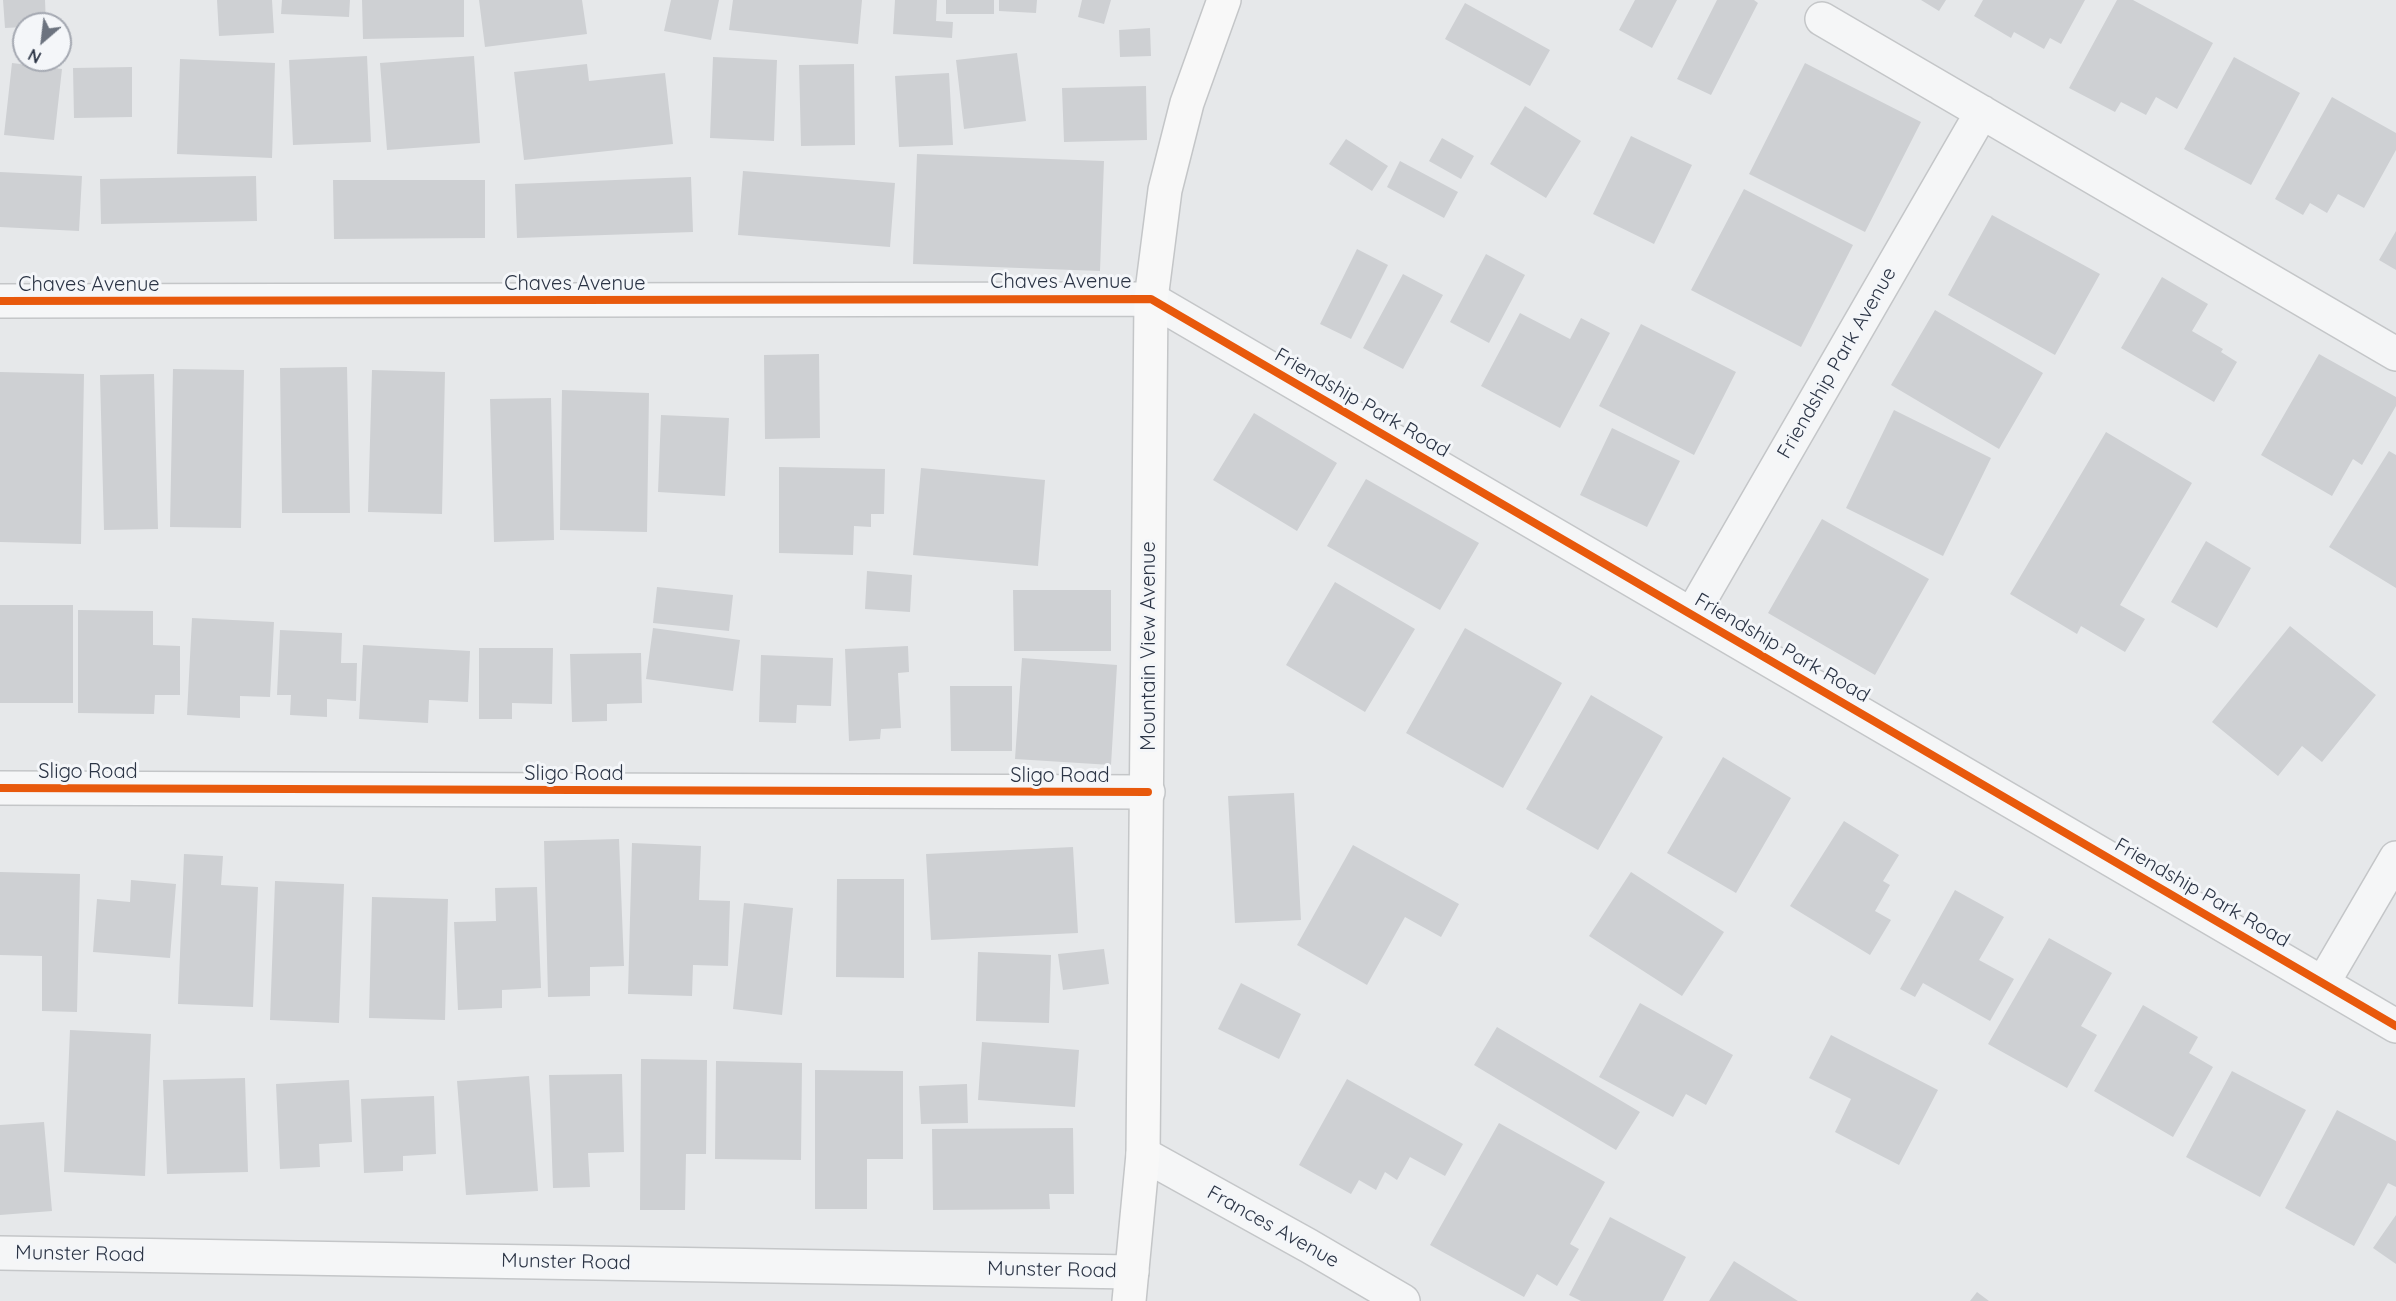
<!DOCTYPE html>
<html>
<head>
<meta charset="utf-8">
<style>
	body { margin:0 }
	#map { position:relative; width:2396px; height:1301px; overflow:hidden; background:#e6e8ea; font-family:Quicksand,sans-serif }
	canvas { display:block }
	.north { position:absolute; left:12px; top:12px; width:60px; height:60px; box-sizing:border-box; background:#f4f6f9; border:2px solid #a4a8b1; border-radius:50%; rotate:208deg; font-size:16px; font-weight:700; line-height:24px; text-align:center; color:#2b3445 }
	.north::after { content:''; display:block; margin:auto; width:21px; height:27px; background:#6c737f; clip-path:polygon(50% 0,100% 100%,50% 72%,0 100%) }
</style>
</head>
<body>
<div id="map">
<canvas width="2396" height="1301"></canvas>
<div class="north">N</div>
</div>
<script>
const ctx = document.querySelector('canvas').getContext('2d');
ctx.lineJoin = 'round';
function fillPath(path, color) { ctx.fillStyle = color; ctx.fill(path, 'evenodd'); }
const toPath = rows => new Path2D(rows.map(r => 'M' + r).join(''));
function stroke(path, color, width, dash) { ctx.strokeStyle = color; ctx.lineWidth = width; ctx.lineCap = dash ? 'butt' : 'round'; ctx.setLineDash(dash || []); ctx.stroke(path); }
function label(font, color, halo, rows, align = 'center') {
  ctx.font = font + ' Quicksand,sans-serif'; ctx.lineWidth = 6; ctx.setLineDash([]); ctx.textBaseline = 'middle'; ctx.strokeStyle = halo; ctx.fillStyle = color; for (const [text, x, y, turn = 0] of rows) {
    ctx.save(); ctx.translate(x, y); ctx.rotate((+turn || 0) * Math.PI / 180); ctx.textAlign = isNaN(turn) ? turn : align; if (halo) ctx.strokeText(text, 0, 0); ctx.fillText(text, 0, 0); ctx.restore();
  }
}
fillPath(toPath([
	[3,0,45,0,46,24,24,24,24,27,5,28],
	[217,0,272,0,274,33,219,36],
	[282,0,350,0,349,17,281,14],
	[362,0,464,0,464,37,363,39],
	[479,0,582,0,587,34,485,47],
	[671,0,719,0,711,40,664,31],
	[733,0,862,0,858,44,729,30],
	[895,0,937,0,936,21,953,22,952,38,893,34],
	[946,0,994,0,994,14,946,14],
	[999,0,1037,0,1036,13,999,11],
	[1082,0,1111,0,1104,24,1078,17],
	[1635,0,1677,0,1652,48,1619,30],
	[1717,0,1754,0,1758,3,1711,95,1677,79],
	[1921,0,1946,0,1939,11],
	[1983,0,2085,0,2061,44,2050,38,2044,49,2014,32,2011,38,1974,16],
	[2117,0,2133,0,2213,43,2177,109,2156,97,2146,115,2121,102,2115,112,2069,88],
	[1465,3,1550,50,1530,86,1445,39],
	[1150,28,1151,56,1120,57,1119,30],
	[1017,53,1026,121,964,129,956,60],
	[367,56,371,142,293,145,289,60],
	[474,56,480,143,387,150,380,63],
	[713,57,777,60,774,141,710,138],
	[2234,57,2300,93,2251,185,2184,149],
	[180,59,275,63,272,158,177,154],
	[12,63,62,69,54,140,4,135],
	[1805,63,1921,122,1865,232,1749,174],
	[587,64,589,81,665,73,673,144,524,160,514,72],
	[854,64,855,145,801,146,799,65],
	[132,67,132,117,74,118,73,68],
	[949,73,953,145,899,147,895,76],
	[1146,86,1147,140,1064,142,1062,88],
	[2332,97,2396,133,2396,150,2364,208,2338,194,2327,213,2310,203,2303,215,2275,199],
	[1525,106,1581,141,1546,198,1490,164],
	[1631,136,1692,165,1654,244,1593,214],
	[1442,138,1474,156,1461,179,1429,161],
	[1346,139,1388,166,1372,191,1329,164],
	[917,154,1104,161,1100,271,913,264],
	[1400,161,1458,192,1444,218,1387,187],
	[743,171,895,183,890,247,738,235],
	[0,172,82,176,79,231,0,227],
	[256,176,257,221,101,224,100,179],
	[691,177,693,232,517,238,515,184],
	[333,180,485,180,485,238,334,239],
	[1744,189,1853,245,1801,347,1691,290],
	[1992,215,2100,274,2055,355,1948,295],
	[2396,231,2396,270,2379,260],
	[1357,249,1388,265,1351,339,1320,324],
	[1486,254,1525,275,1489,343,1450,322],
	[1403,274,1443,295,1403,369,1363,348],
	[2162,277,2208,304,2192,331,2223,349,2221,352,2237,362,2214,402,2121,348],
	[1935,310,2043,373,1999,449,1891,385],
	[1520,313,1570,339,1581,318,1610,333,1560,428,1481,386],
	[1641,324,1736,372,1694,455,1599,406],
	[819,354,820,438,765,439,764,355],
	[2319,354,2396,397,2396,406,2362,465,2353,459,2332,496,2261,455],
	[347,367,350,513,282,513,280,368],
	[173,369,244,370,241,528,170,527],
	[372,370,445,372,442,514,368,512],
	[0,372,84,374,81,544,0,542],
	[154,374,158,529,104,530,100,375],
	[562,390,649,393,647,532,560,530],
	[551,398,554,540,494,542,490,399],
	[1894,410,1991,458,1943,556,1846,508],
	[1254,413,1337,463,1297,531,1213,480],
	[661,415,729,418,725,496,658,492],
	[1612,428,1680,461,1647,527,1580,495],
	[2106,432,2192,483,2120,605,2145,619,2125,652,2081,626,2077,634,2010,594],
	[2389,451,2396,455,2396,588,2329,547],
	[779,467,885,469,884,514,871,514,871,527,854,526,853,555,779,553],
	[921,468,1045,480,1038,566,913,555],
	[1366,479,1479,543,1440,610,1327,546],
	[1822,519,1929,579,1875,675,1768,613],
	[2206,541,2251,568,2217,628,2171,602],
	[867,571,912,575,910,612,865,609],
	[1335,582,1415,629,1365,712,1286,665],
	[657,587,733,595,729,631,653,623],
	[1013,590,1111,590,1111,651,1014,651],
	[0,605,73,605,73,703,0,703],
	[78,610,153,611,153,645,180,646,180,695,155,695,154,714,78,713],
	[192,618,274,622,270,697,240,696,240,718,187,715],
	[2290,626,2376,695,2322,762,2302,746,2278,776,2212,722],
	[653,628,740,640,733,691,646,679],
	[1465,628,1562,683,1503,788,1406,733],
	[280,630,342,633,341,663,357,663,356,701,327,699,327,717,290,715,291,695,277,695],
	[363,645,470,651,468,702,429,700,428,723,359,719],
	[908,646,909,672,898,673,901,728,881,729,880,739,849,741,845,649],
	[479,648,553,648,552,704,512,703,512,719,479,719],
	[641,653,642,703,607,704,607,721,572,722,570,654],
	[761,655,833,658,831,706,797,705,796,723,759,722],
	[1022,658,1117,665,1111,765,1015,759],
	[950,686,1012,686,1012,751,951,751],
	[1591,695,1663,737,1598,850,1526,809],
	[1723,757,1791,798,1736,893,1667,853],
	[1294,793,1301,920,1235,923,1228,796],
	[1844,821,1899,855,1883,881,1890,885,1875,911,1891,920,1870,955,1790,906],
	[619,839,624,966,590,967,590,996,548,997,544,841],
	[632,843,701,846,699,900,730,901,728,966,693,965,692,996,628,994],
	[1353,845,1459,904,1441,937,1405,917,1367,985,1297,945],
	[1073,847,1078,933,931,940,926,854],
	[184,854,223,856,221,885,258,887,253,1007,178,1004],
	[0,872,80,874,77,1012,42,1011,42,956,0,955],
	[1631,872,1724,932,1682,996,1589,936],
	[837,879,904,879,904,978,836,977],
	[131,880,176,884,170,958,93,952,97,899,130,902],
	[275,881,344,884,339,1023,270,1020],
	[537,887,541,988,502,990,502,1008,458,1010,454,922,496,921,495,888],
	[1955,890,2004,917,1979,960,2014,979,1990,1021,1923,983,1915,997,1900,989],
	[372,897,448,899,445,1020,369,1018],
	[744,903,793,908,782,1015,733,1009],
	[2049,938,2112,973,2081,1026,2097,1035,2067,1088,1988,1044],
	[1104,949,1109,984,1063,990,1058,954],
	[978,952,1051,955,1049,1023,976,1021],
	[1241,983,1301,1014,1279,1059,1218,1029],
	[1640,1003,1733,1055,1706,1105,1686,1094,1673,1117,1599,1077],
	[2143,1005,2198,1037,2189,1053,2213,1067,2173,1137,2094,1091],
	[1497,1027,1640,1112,1616,1150,1474,1065],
	[70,1030,151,1034,145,1176,64,1172],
	[1831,1035,1938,1090,1899,1165,1835,1132,1851,1099,1809,1078],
	[982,1042,1079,1050,1075,1107,978,1100],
	[641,1059,707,1060,706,1154,686,1154,685,1210,640,1210],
	[716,1061,802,1063,801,1160,715,1159],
	[815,1070,903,1071,903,1159,867,1159,867,1209,815,1209],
	[2232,1071,2306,1110,2260,1197,2186,1157],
	[622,1074,624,1152,588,1153,590,1187,553,1188,549,1075],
	[529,1076,538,1191,466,1195,457,1081],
	[245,1078,248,1172,167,1174,163,1080],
	[1347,1079,1463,1144,1445,1176,1410,1157,1397,1180,1385,1172,1376,1190,1359,1180,1351,1194,1299,1165],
	[349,1080,352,1142,319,1144,320,1167,280,1169,276,1084],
	[967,1084,968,1123,921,1124,919,1086],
	[434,1096,436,1154,403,1156,403,1171,364,1173,361,1099],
	[2337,1110,2396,1141,2396,1187,2388,1183,2354,1246,2285,1208],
	[44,1122,52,1211,0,1215,0,1125],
	[1499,1123,1605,1182,1570,1244,1579,1249,1557,1286,1537,1274,1524,1297,1430,1245],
	[1073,1128,1074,1194,1049,1194,1050,1209,933,1210,932,1129],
	[2396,1215,2396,1264,2373,1248],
	[1610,1217,1686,1257,1663,1301,1581,1301,1569,1295],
	[1734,1261,1798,1301,1709,1301],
	[1977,1292,1989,1301,1970,1301]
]), '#ced0d3');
const street = toPath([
	[1822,19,2396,354],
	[0,301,1151,299,2396,1026],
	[1692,614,1982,112],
	[0,788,1148,792],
	[2323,983,2396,858],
	[1143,1154,1309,1246,1403,1301],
	[0,1253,1132,1272]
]);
const secondary = toPath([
	[1129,1301,1143,1154,1151,299,1165,190,1187,103,1224,0]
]);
stroke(street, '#c4c6c8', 36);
stroke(secondary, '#c4c6c8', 36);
stroke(street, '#f5f6f7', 33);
stroke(secondary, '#f8f8f8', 33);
stroke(toPath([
	[0,301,1151,299,2396,1026],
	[0,788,1148,792]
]), '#e8590c', 8);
label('20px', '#2b3445', '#f4f6f9', [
	["Chaves Avenue",1061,282],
	["Chaves Avenue",575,284],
	["Chaves Avenue",89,285],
	["Friendship Park Avenue",1837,363,-60],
	["Friendship Park Road",1362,403,30],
	["Mountain View Avenue",1149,646,-90],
	["Friendship Park Road",1782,648,30],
	["Sligo Road",88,772],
	["Sligo Road",574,774],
	["Sligo Road",1060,776],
	["Friendship Park Road",2202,893,30],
	["Frances Avenue",1273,1227,29],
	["Munster Road",80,1254,1],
	["Munster Road",566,1262,1],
	["Munster Road",1052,1270,1]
]);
</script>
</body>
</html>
